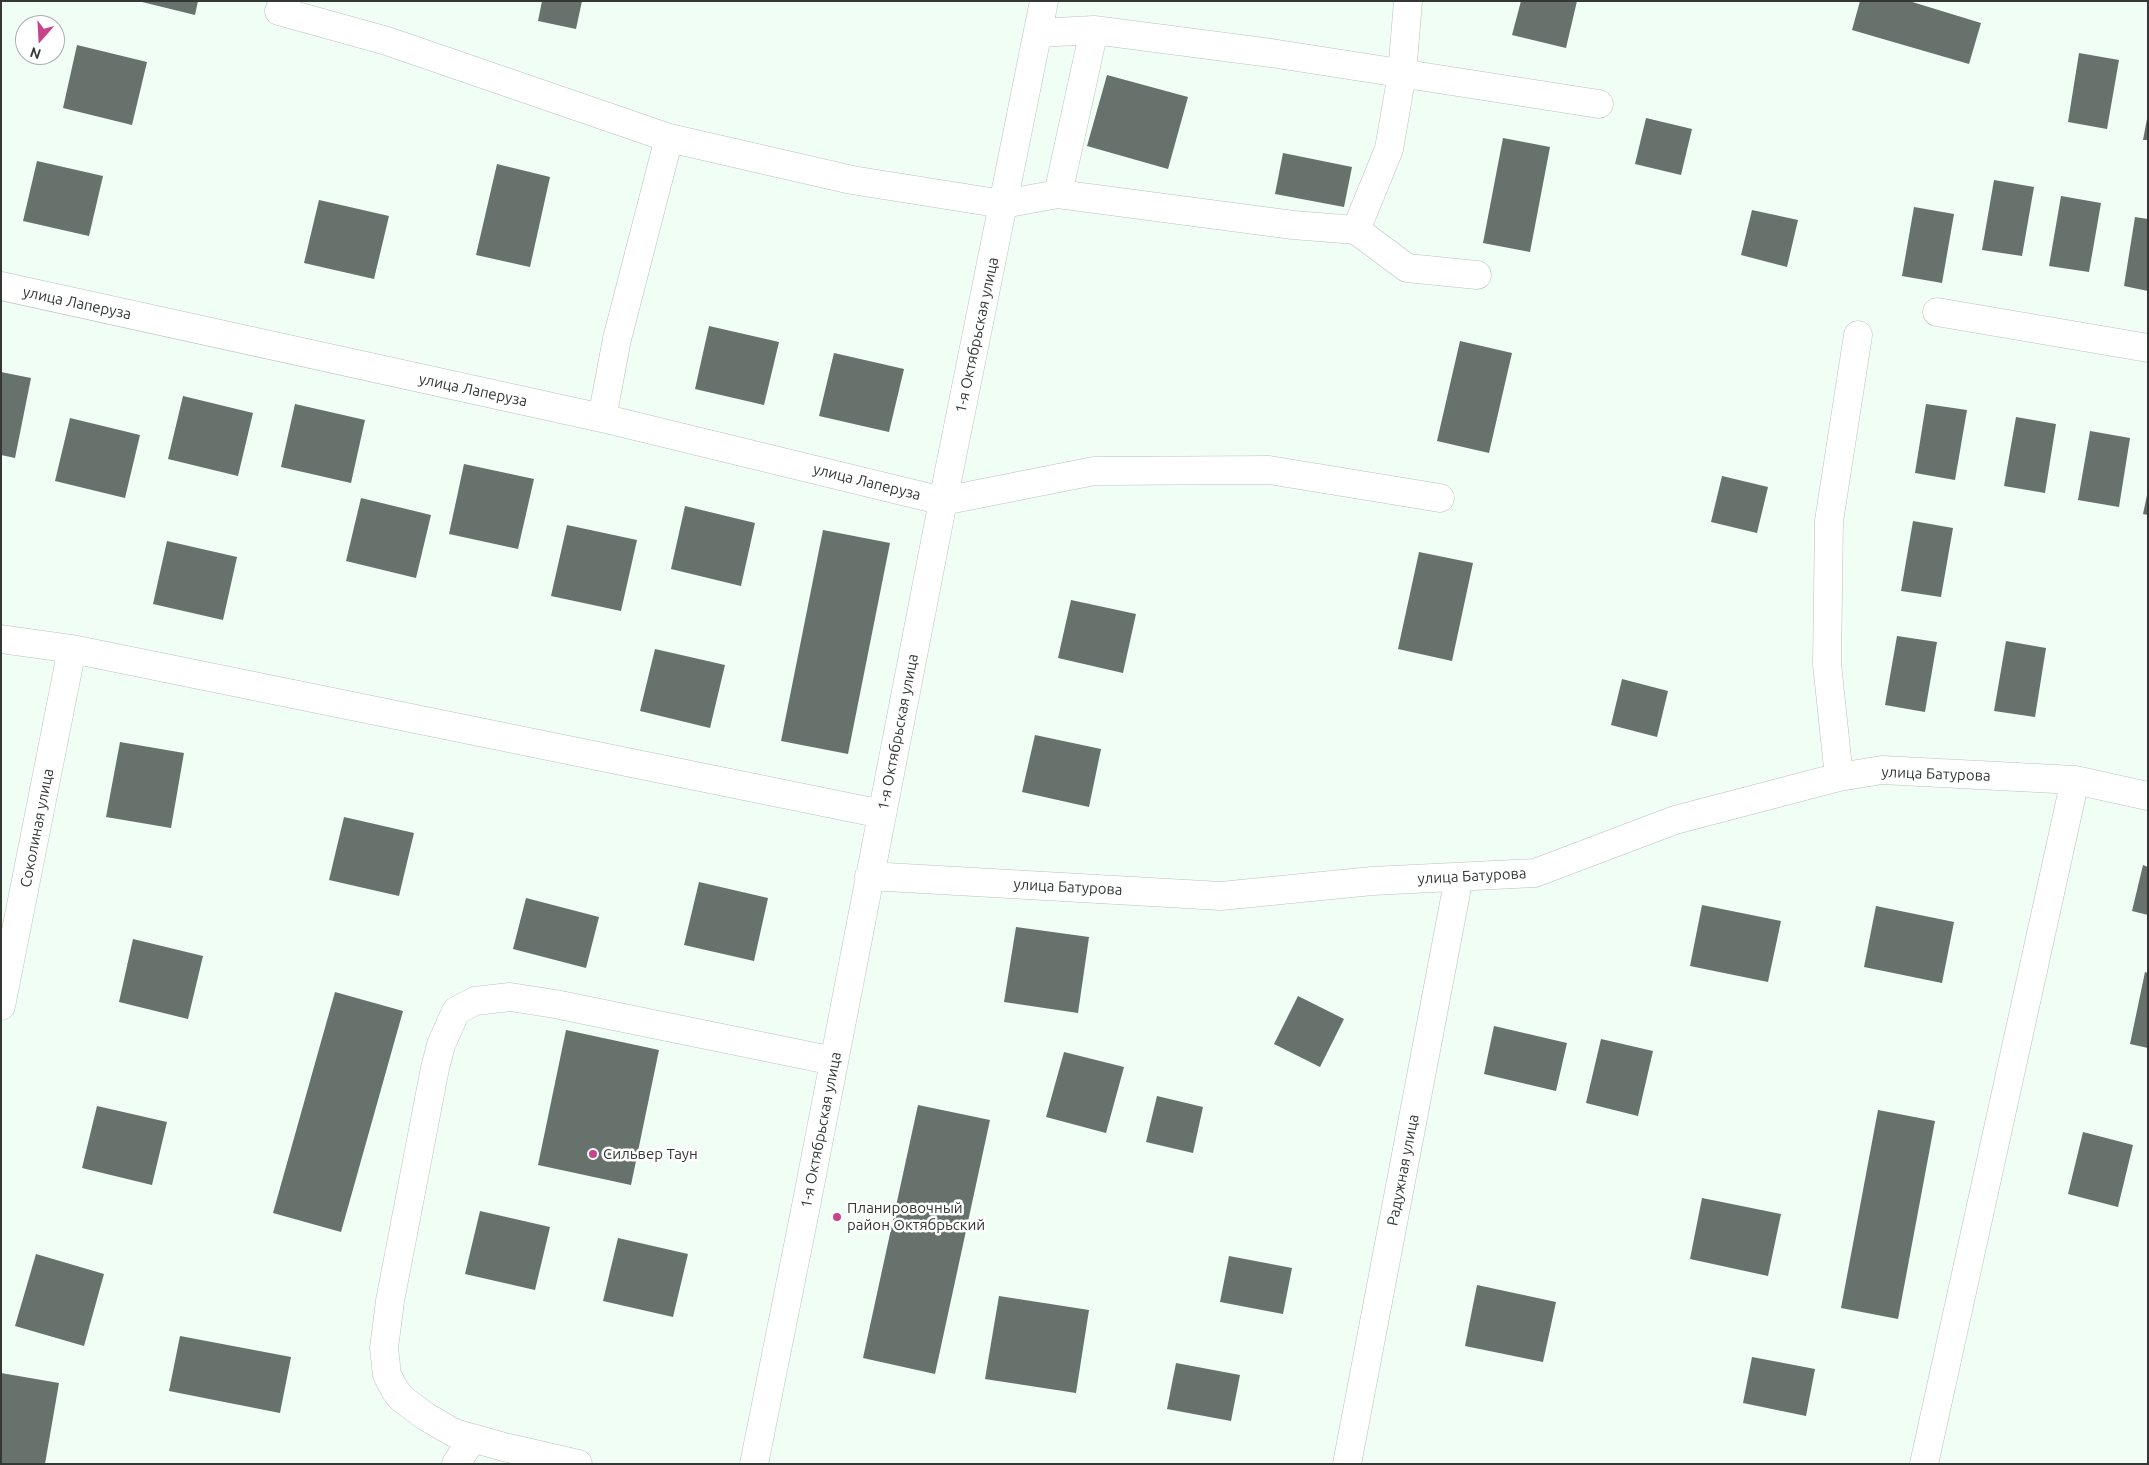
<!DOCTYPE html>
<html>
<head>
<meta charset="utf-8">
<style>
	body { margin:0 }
	#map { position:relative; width:2149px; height:1465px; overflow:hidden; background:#f0fef5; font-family:Ubuntu,sans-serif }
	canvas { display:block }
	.frame { position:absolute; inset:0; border:2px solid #333835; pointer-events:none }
	.north { position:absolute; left:15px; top:15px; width:50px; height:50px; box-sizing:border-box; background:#fff; border:1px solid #adafae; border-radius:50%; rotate:199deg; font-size:14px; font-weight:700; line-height:20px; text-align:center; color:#333835 }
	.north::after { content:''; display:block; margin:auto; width:18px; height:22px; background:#c7448c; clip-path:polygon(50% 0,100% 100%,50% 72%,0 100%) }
</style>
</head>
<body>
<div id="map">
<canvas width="2149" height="1465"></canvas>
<div class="frame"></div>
<div class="north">N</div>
</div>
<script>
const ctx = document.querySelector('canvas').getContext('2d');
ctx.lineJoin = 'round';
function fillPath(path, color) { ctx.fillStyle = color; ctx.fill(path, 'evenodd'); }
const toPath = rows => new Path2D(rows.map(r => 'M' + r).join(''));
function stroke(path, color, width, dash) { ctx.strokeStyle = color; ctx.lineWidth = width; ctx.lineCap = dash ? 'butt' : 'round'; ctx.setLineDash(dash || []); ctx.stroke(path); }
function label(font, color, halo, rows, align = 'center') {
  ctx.font = font + ' Ubuntu,sans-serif'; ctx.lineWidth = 5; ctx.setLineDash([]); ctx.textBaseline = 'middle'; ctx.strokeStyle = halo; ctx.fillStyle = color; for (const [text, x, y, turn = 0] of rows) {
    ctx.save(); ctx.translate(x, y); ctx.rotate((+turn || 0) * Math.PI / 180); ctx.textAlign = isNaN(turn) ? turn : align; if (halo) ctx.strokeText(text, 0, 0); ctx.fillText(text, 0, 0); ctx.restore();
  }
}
fillPath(toPath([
	[138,1,198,1,195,15],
	[542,1,582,1,576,29,538,21],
	[1521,1,1577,1,1566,48,1512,35],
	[1860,1,1909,1,1981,23,1969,64,1852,30],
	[77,45,147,62,132,125,63,108],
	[2079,53,2119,60,2107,129,2068,122],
	[1107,75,1188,97,1168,169,1087,146],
	[1646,118,1692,129,1681,175,1635,164],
	[2147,119,2148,119,2148,140,2143,140],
	[1503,138,1550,147,1530,252,1483,243],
	[1283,153,1352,167,1344,207,1275,194],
	[37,161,103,176,89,236,23,221],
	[497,164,550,177,530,267,476,255],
	[1994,180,2034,187,2022,256,1982,250],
	[2061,196,2101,203,2089,272,2049,266],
	[319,200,389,216,374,279,304,263],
	[1914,207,1954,214,1942,283,1902,276],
	[1752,210,1798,220,1787,267,1741,255],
	[2135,217,2148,219,2148,291,2124,286],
	[709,326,779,342,764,405,695,389],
	[1460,341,1512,353,1489,453,1437,441],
	[834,353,904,369,889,432,819,416],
	[1,372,31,378,15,458,1,455],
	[183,396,253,413,238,476,168,459],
	[295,404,365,420,351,483,281,467],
	[1926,404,1967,410,1955,480,1915,473],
	[2016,417,2056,424,2045,493,2004,486],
	[70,418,140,435,125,498,55,481],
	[2090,431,2130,438,2119,507,2078,500],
	[464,464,534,479,518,549,449,534],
	[1722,476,1768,487,1757,533,1711,522],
	[2147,495,2148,495,2148,515,2143,514],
	[361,498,431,515,416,578,346,561],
	[685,506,755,523,741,586,671,569],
	[1913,521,1953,528,1941,597,1901,591],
	[567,525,637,540,621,611,551,596],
	[823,530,890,543,848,754,781,741],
	[167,541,237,557,223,620,153,604],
	[1419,552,1473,563,1452,661,1398,649],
	[1071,600,1136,614,1123,673,1058,658],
	[1897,636,1937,642,1925,712,1885,705],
	[2006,641,2046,648,2035,717,1994,711],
	[655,649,725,665,710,728,640,711],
	[1622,679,1668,691,1657,737,1611,725],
	[1035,735,1101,749,1089,807,1022,792],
	[120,742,184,753,171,828,106,817],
	[344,817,414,833,399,896,329,880],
	[2143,865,2148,867,2148,915,2132,911],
	[699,882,768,898,754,961,684,945],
	[526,898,599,917,586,968,513,949],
	[1702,905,1781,921,1768,982,1690,966],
	[1876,906,1954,922,1942,983,1864,967],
	[1016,927,1089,937,1078,1013,1004,1002],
	[133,939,203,956,188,1019,119,1002],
	[2145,972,2148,973,2148,1048,2130,1044],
	[335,992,403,1011,341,1232,273,1213],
	[1298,996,1344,1019,1320,1067,1274,1044],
	[1494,1026,1567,1043,1556,1091,1484,1074],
	[566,1030,659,1050,631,1185,538,1165],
	[1601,1039,1653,1051,1638,1116,1586,1103],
	[1064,1052,1124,1067,1106,1133,1046,1117],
	[1157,1096,1203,1107,1193,1153,1146,1142],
	[918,1105,990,1120,935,1374,863,1358],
	[97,1106,167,1122,152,1185,82,1168],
	[1878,1110,1935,1121,1898,1319,1841,1308],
	[2083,1132,2133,1145,2118,1207,2068,1194],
	[1702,1198,1781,1214,1768,1276,1690,1259],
	[480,1211,550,1227,535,1290,465,1274],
	[618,1238,688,1254,673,1317,603,1301],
	[36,1254,104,1274,84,1346,15,1326],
	[1229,1256,1292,1268,1283,1314,1220,1302],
	[1477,1285,1556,1302,1543,1362,1465,1346],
	[999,1296,1089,1310,1076,1393,985,1379],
	[180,1336,291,1357,280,1413,169,1391],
	[1752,1357,1815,1369,1806,1416,1743,1403],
	[1176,1363,1240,1375,1231,1421,1167,1409],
	[1,1373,59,1383,45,1464,1,1464]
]), '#66726b');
const minor = toPath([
	[1408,1,1402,74,1389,149,1356,230,1407,268,1477,275],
	[279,11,387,41,669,138,852,180,1003,204,1058,194,1293,225,1356,230],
	[1038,33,1094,30,1271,53,1599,104],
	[1058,194,1094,30],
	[1,286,602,418,943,501,1094,471,1269,470,1440,498],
	[1937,312,2148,348],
	[602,418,617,339,669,138],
	[1,639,72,649,882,814],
	[1839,777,1827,664,1829,521,1858,335],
	[869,876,1221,896,1372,881,1535,873,1675,820,1839,777,1882,770,2075,780,2148,796],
	[1,1006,72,649],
	[456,1464,472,1439],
	[578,1464,504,1447,454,1433,425,1416,401,1398,395,1390,387,1375,384,1348,390,1301,435,1068,441,1045,456,1011,475,1001,510,997,555,1004,834,1061],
	[754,1464,806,1206,943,501,1044,1],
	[1347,1464,1459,877],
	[1924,1464,2075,780]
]);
stroke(minor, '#b7c4bc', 29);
stroke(minor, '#fff', 28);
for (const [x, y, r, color] of [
	[593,1154,5,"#c7448c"],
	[837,1217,5,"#c7448c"]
]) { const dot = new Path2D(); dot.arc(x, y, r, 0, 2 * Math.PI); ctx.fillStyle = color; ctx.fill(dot); stroke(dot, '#fff', 2); }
label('15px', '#333835', '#fff', [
	["улица Лаперуза",77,303,12],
	["1-я Октябрьская улица",977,335,-78],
	["улица Лаперуза",473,390,12],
	["улица Лаперуза",867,482,14],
	["1-я Октябрьская улица",898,732,-79],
	["улица Батурова",1936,774,2],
	["Соколиная улица",37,828,-79],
	["улица Батурова",1472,876,-3],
	["улица Батурова",1068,887,3],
	["1-я Октябрьская улица",821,1130,-79],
	["Радужная улица",1403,1170,-79]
]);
label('15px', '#333835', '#fff', [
	["Сильвер Таун",603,1154],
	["Планировочный",847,1208],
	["район Октябрьский",847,1225]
], 'left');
</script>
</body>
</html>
